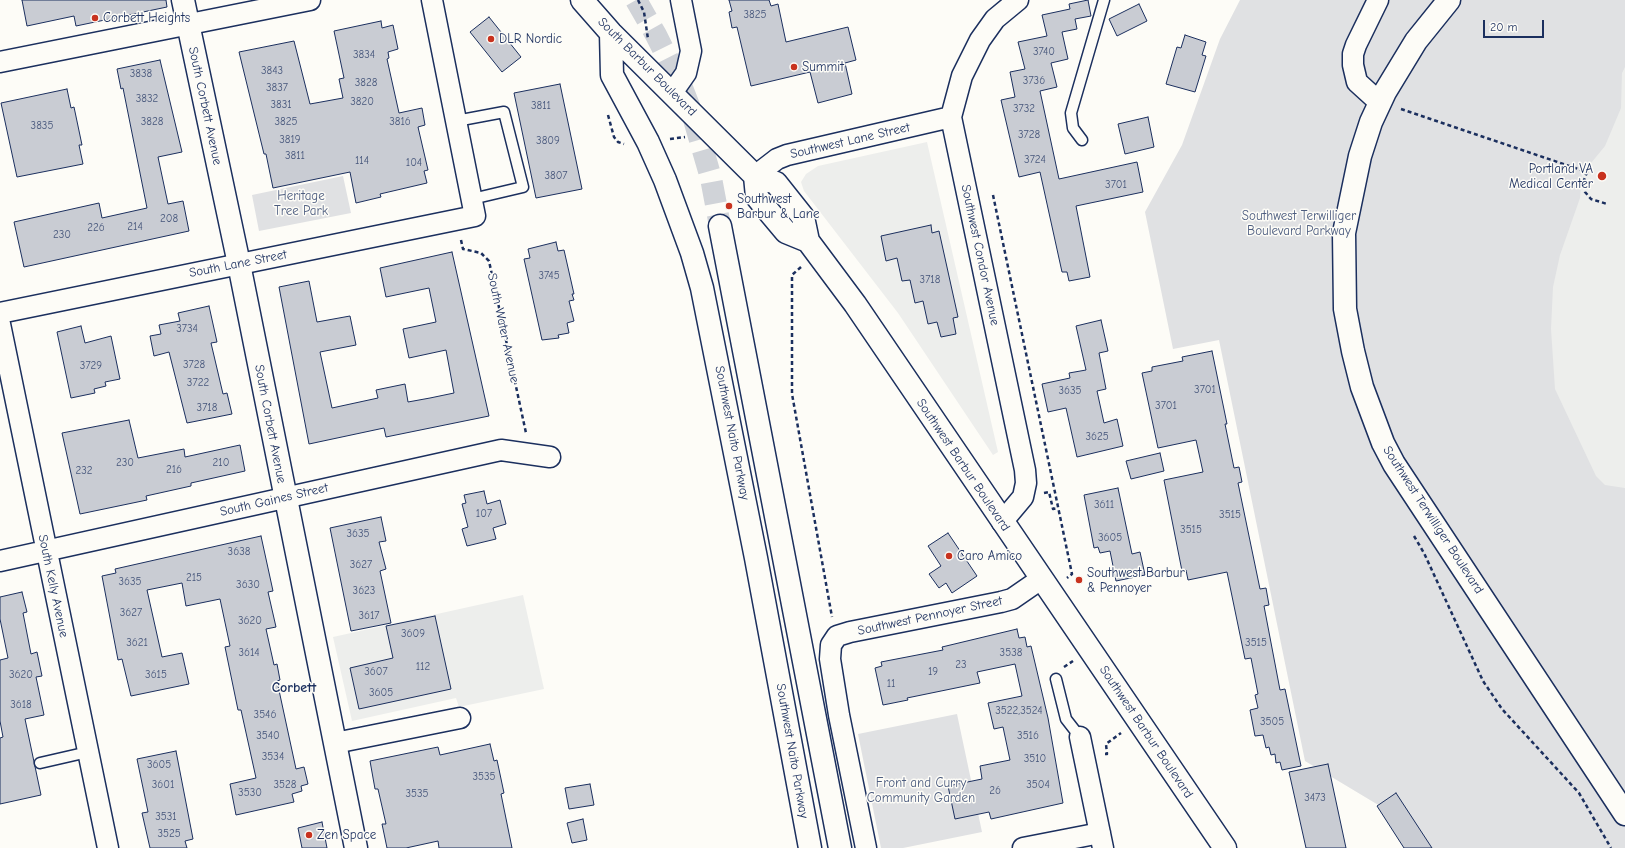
<!DOCTYPE html>
<html>
<head>
<meta charset="utf-8">
<style>
	body { margin:0 }
	#map { position:relative; width:1625px; height:848px; overflow:hidden; background:#fdfcf7; font-family:"Comic Neue",sans-serif }
	canvas { display:block }
	.scale { position:absolute; left:1483px; top:20px; width:61px; height:18px; box-sizing:border-box; border:2px solid #1b2f5e; border-top:0; padding-left:5px; font-size:12px; line-height:14px; white-space:nowrap; color:#1b2f5e; -webkit-text-stroke:3px #fdfcf7; paint-order:stroke }
</style>
</head>
<body>
<div id="map">
<canvas width="1625" height="848"></canvas>
<div class="scale">20 m</div>
</div>
<script>
const ctx = document.querySelector('canvas').getContext('2d');
ctx.lineJoin = 'round';
function fillPath(path, color) { ctx.fillStyle = color; ctx.fill(path, 'evenodd'); }
const toPath = rows => new Path2D(rows.map(r => 'M' + r).join(''));
function stroke(path, color, width, dash) { ctx.strokeStyle = color; ctx.lineWidth = width; ctx.lineCap = dash ? 'butt' : 'round'; ctx.setLineDash(dash || []); ctx.stroke(path); }
function label(font, color, halo, rows, align = 'center') {
  ctx.font = font + ' "Comic Neue",sans-serif'; ctx.lineWidth = 3; ctx.setLineDash([]); ctx.textBaseline = 'middle'; ctx.strokeStyle = halo; ctx.fillStyle = color; for (const [text, x, y, turn = 0] of rows) {
    ctx.save(); ctx.translate(x, y); ctx.rotate((+turn || 0) * Math.PI / 180); ctx.textAlign = isNaN(turn) ? turn : align; if (halo) ctx.strokeText(text, 0, 0); ctx.fillText(text, 0, 0); ctx.restore();
  }
}
fillPath(toPath([
	[1625,48,1625,501,1595,489,1545,389,1542,282],
	[927,142,998,452,993,455,898,313,804,191,801,182,806,174,818,166],
	[523,595,544,689,459,707,456,698,352,721,333,637]
]), '#edeeec');
fillPath(toPath([
	[1240,0,1625,0,1625,67,1622,73,1621,108,1605,146,1582,174,1580,198,1560,255,1553,287,1551,329,1555,389,1596,476,1605,485,1625,488,1625,848,1427,848,1405,821,1305,761,1219,340,1173,349,1145,212,1182,145,1220,39],
	[343,176,351,213,259,231,252,195],
	[957,714,982,832,903,848,881,848,858,734]
]), '#e0e1e3');
const building = toPath([
	[22,0,166,0,167,7,76,26,74,16,27,26,22,0],
	[729,0,769,0,771,6,778,4,786,42,848,27,856,60,845,63,852,94,818,103,810,72,751,86,737,27,732,28,729,12,732,11,729,0],
	[1088,0,1091,16,1075,19,1077,29,1062,32,1068,59,1051,63,1057,87,1040,91,1059,179,1137,162,1143,192,1076,206,1090,277,1069,281,1067,272,1062,272,1040,172,1019,177,1001,100,1015,97,1010,72,1025,69,1018,42,1047,36,1042,15,1070,9,1069,4,1088,0],
	[1139,4,1147,21,1117,36,1109,19,1139,4],
	[489,17,521,57,502,72,470,32,489,17],
	[381,21,382,28,393,25,398,49,388,52,389,58,387,59,399,113,422,108,425,125,418,127,428,170,424,171,427,183,380,194,381,197,356,203,350,172,273,188,266,154,264,154,239,52,294,41,310,104,343,98,339,79,344,78,334,31,381,21],
	[1185,35,1206,42,1202,55,1206,56,1195,92,1166,84,1177,47,1181,48,1185,35],
	[160,60,182,152,158,157,168,204,183,201,189,231,24,267,14,222,99,203,102,218,147,208,123,88,121,89,117,69,160,60],
	[560,84,582,189,536,198,514,93,560,84],
	[67,89,71,108,74,107,82,145,79,145,83,164,17,177,1,103,67,89],
	[1148,117,1154,147,1125,154,1118,124,1148,117],
	[931,225,932,233,939,231,958,317,953,318,956,334,941,337,937,322,928,324,923,301,915,303,910,280,902,281,897,258,886,261,881,236,931,225],
	[556,242,558,251,564,250,574,294,572,294,574,300,569,301,574,321,567,323,569,333,558,335,559,338,542,340,524,259,530,258,528,249,556,242],
	[452,252,489,416,386,437,384,428,309,444,279,287,309,281,317,322,350,316,356,345,320,352,332,408,378,398,376,390,405,384,408,402,430,398,454,393,446,350,409,358,403,329,436,322,429,288,386,297,380,268,452,252],
	[209,306,217,342,211,343,223,394,227,393,232,414,187,423,169,352,154,356,150,336,161,334,159,325,180,321,178,313,209,306],
	[1101,320,1108,351,1099,353,1106,389,1097,391,1104,423,1117,419,1123,446,1077,457,1066,408,1048,412,1042,384,1070,378,1069,373,1086,370,1076,326,1101,320],
	[81,326,85,343,111,336,120,379,105,382,106,386,94,389,95,393,71,398,57,332,81,326],
	[1212,351,1227,424,1225,424,1234,468,1239,467,1242,482,1238,483,1260,589,1266,588,1269,605,1264,606,1280,690,1285,689,1301,766,1282,770,1280,762,1276,763,1275,754,1271,755,1269,747,1266,748,1263,735,1255,736,1250,710,1258,708,1255,695,1258,694,1251,658,1245,659,1227,572,1188,580,1186,570,1182,571,1164,480,1203,472,1196,440,1158,448,1142,373,1152,371,1152,367,1183,361,1182,357,1212,351],
	[129,420,138,458,184,449,185,457,240,445,245,471,191,483,191,486,146,496,147,500,80,514,62,433,129,420],
	[1160,453,1164,471,1131,479,1126,461,1160,453],
	[1118,488,1132,554,1140,552,1145,575,1116,581,1110,551,1100,553,1098,547,1094,548,1084,495,1118,488],
	[484,491,487,504,500,500,506,524,493,528,496,539,467,546,462,529,468,527,462,504,466,503,464,495,484,491],
	[381,517,386,541,379,542,386,569,380,571,391,623,351,631,330,528,381,517],
	[948,533,977,576,952,593,946,583,939,588,929,574,941,566,928,546,948,533],
	[261,536,273,591,268,592,276,627,266,629,274,665,277,664,280,680,277,681,296,769,304,767,308,784,301,786,302,791,292,794,294,802,236,815,230,784,256,778,241,710,238,710,225,647,230,646,220,599,186,606,182,583,147,590,162,657,182,653,189,684,131,696,122,659,118,660,102,576,116,573,115,569,261,536],
	[22,592,27,612,23,613,31,654,37,652,42,676,36,677,44,715,25,719,41,795,0,804,0,738,3,737,0,721,0,660,8,658,0,619,0,597,22,592],
	[435,616,451,689,359,709,350,668,393,658,386,626,435,616],
	[1017,629,1019,638,1025,637,1027,647,1031,646,1048,718,1063,803,991,819,989,812,955,819,948,786,982,779,980,766,1010,760,1003,727,994,729,988,703,1022,696,1015,664,977,672,980,683,907,698,908,700,883,705,875,668,882,666,881,662,943,650,942,647,1017,629],
	[490,744,494,761,497,760,504,793,501,794,512,848,439,848,438,841,406,848,387,848,382,824,386,824,378,789,375,789,370,761,438,747,440,755,490,744],
	[176,751,193,839,185,841,187,848,150,848,142,813,148,812,137,759,176,751],
	[1328,764,1346,848,1306,848,1289,772,1328,764],
	[590,784,594,805,569,809,565,788,590,784],
	[1396,793,1432,848,1404,848,1377,806,1396,793],
	[583,819,587,840,572,843,567,823,583,819],
	[322,822,327,848,302,848,298,828,322,822]
]);
fillPath(building, '#c9ccd3');
stroke(building, '#1b2f5e', 1);
stroke(toPath([
	[636,0,656,35,681,85,693,116,711,178,720,226]
]), '#d0d3d8', 22, [22, 11]);
const lane = toPath([
	[456,121,504,112,523,187,472,199],
	[1082,140,1073,128,1071,113,1104,0],
	[1056,679,1066,719,1080,737],
	[40,763,88,752]
]);
const street = toPath([
	[1378,0,1356,45,1353,54,1353,65,1357,82,1379,102],
	[0,62,310,0],
	[672,93,686,73,691,51,681,0],
	[755,176,777,159,787,155,951,117],
	[0,313,475,216,432,0],
	[0,324,108,848],
	[1002,522,1023,497,1026,483,1025,470,951,117,962,76,980,40,995,19,1018,0],
	[0,561,501,450,550,457],
	[1080,737,1103,848],
	[335,743,460,718],
	[866,848,839,715,830,659,831,645,837,636,850,632,1001,602,1012,599,1041,579],
	[1023,848,1100,833]
]);
const secondary = toPath([
	[183,0,239,264,356,848],
	[1449,0,1416,41,1385,92,1371,122,1360,156,1344,233,1345,309,1353,351,1362,387,1383,443,1394,464,1625,814]
]);
const primary = toPath([
	[582,0,611,33,755,176,776,183,803,217,808,241,855,304,1225,848],
	[611,33,612,75,648,142,665,180,692,253,702,288,756,558,810,848],
	[755,176,757,197,765,207,786,232,808,241],
	[720,226,840,848]
]);
stroke(lane, '#1b2f5e', 13);
stroke(street, '#1b2f5e', 23);
stroke(secondary, '#1b2f5e', 25);
stroke(primary, '#1b2f5e', 25);
stroke(toPath([
	[638,0,644,12,648,39],
	[1401,109,1587,172,1583,183,1585,192,1591,199,1607,204],
	[608,115,614,137,618,142,624,144],
	[670,139,685,137],
	[993,195,1072,574,1067,578],
	[461,240,463,249,481,253,489,261,526,433],
	[801,267,792,275,792,394,832,617],
	[1044,493,1049,492,1053,509,1058,508],
	[1414,536,1424,553,1483,681,1502,709,1579,793,1611,848],
	[1064,667,1073,661],
	[1105,754,1107,754,1106,744,1121,733]
]), '#1b2f5e', 2.5, [4, 3]);
stroke(lane, '#fdfcf7', 10);
stroke(street, '#fdfcf7', 20);
stroke(secondary, '#fdfcf7', 22);
stroke(primary, '#fdfcf7', 22);
for (const [x, y, r, color] of [
	[95,18,4,"#c8321e"],
	[491,39,4,"#c8321e"],
	[794,67,4,"#c8321e"],
	[1602,176,5,"#c8321e"],
	[729,206,4,"#c8321e"],
	[949,556,4,"#c8321e"],
	[1079,580,4,"#c8321e"],
	[309,835,4,"#c8321e"]
]) { const dot = new Path2D(); dot.arc(x, y, r, 0, 2 * Math.PI); ctx.fillStyle = color; ctx.fill(dot); stroke(dot, '#fdfcf7', 1.5); }
label('11px', '#46567b', null, [
	["3825",755,15],
	["3740",1044,52],
	["3834",364,55],
	["3843",272,71],
	["3838",141,74],
	["3736",1034,81],
	["3828",366,83],
	["3837",277,88],
	["3832",147,99],
	["3820",362,102],
	["3831",281,105],
	["3811",541,106],
	["3732",1024,109],
	["3828",152,122],
	["3825",286,122],
	["3816",400,122],
	["3835",42,126],
	["3728",1029,135],
	["3819",290,140],
	["3809",548,141],
	["3811",295,156],
	["3724",1035,160],
	["114",362,161],
	["104",414,163],
	["3807",556,176],
	["3701",1116,185],
	["208",169,219],
	["214",135,227],
	["226",96,228],
	["230",62,235],
	["3745",549,276],
	["3718",930,280],
	["3734",187,329],
	["3728",194,365],
	["3729",91,366],
	["3722",198,383],
	["3701",1205,390],
	["3635",1070,391],
	["3701",1166,406],
	["3718",207,408],
	["3625",1097,437],
	["230",125,463],
	["210",221,463],
	["216",174,470],
	["232",84,471],
	["3611",1104,505],
	["107",484,514],
	["3515",1230,515],
	["3515",1191,530],
	["3635",358,534],
	["3605",1110,538],
	["3638",239,552],
	["3627",361,565],
	["215",194,578],
	["3635",130,582],
	["3630",248,585],
	["3623",364,591],
	["3627",131,613],
	["3617",369,616],
	["3620",250,621],
	["3609",413,634],
	["3621",137,643],
	["3515",1256,643],
	["3614",249,653],
	["3538",1011,653],
	["23",961,665],
	["112",423,667],
	["3607",376,672],
	["19",933,672],
	["3620",21,675],
	["3615",156,675],
	["11",891,684],
	["3605",381,693],
	["3618",21,705],
	["3522,3524",1019,711],
	["3546",265,715],
	["3505",1272,722],
	["3540",268,736],
	["3516",1028,736],
	["3534",273,757],
	["3510",1035,759],
	["3605",159,765],
	["3535",484,777],
	["3601",163,785],
	["3528",285,785],
	["3504",1038,785],
	["26",995,791],
	["3530",250,793],
	["3535",417,794],
	["3473",1315,798],
	["3531",166,817],
	["3525",169,834]
]);
label('13px', '#1b2f5e', '#fdfcf7', [
	["Corbett Heights",103,18],
	["DLR Nordic",499,39],
	["Summit",802,67],
	["Portland VA",1593,169,"right"],
	["Medical Center",1593,184,"right"],
	["Southwest",737,199],
	["Barbur & Lane",737,214],
	["Caro Amico",957,556],
	["Southwest Barbur",1087,573],
	["& Pennoyer",1087,588],
	["Zen Space",317,835]
], 'left');
label('13px', '#1b2f5e', '#fdfcf7', [
	["South Barbur Boulevard",647,67,45],
	["South Corbett Avenue",205,106,78],
	["Southwest Lane Street",850,141,-13],
	["Southwest Condor Avenue",980,255,78],
	["South Lane Street",238,264,-11],
	["South Water Avenue",503,328,78],
	["South Corbett Avenue",270,424,79],
	["Southwest Naito Parkway",732,433,79],
	["Southwest Barbur Boulevard",963,465,56],
	["South Gaines Street",274,500,-13],
	["Southwest Terwilliger Boulevard",1433,520,57],
	["South Kelly Avenue",53,586,78],
	["Southwest Pennoyer Street",930,616,-12],
	["Southwest Barbur Boulevard",1146,732,56],
	["Southwest Naito Parkway",792,751,80]
]);
label('13px', '#4c5c7f', '#fdfcf7', [
	["Heritage",301,196],
	["Tree Park",301,211],
	["Southwest Terwilliger",1299,216],
	["Boulevard Parkway",1299,231],
	["Front and Curry",921,783],
	["Community Garden",921,798]
]);
label('bold 14px', '#1b2f5e', '#fdfcf7', [
	["Corbett",294,688]
]);
</script>
</body>
</html>
